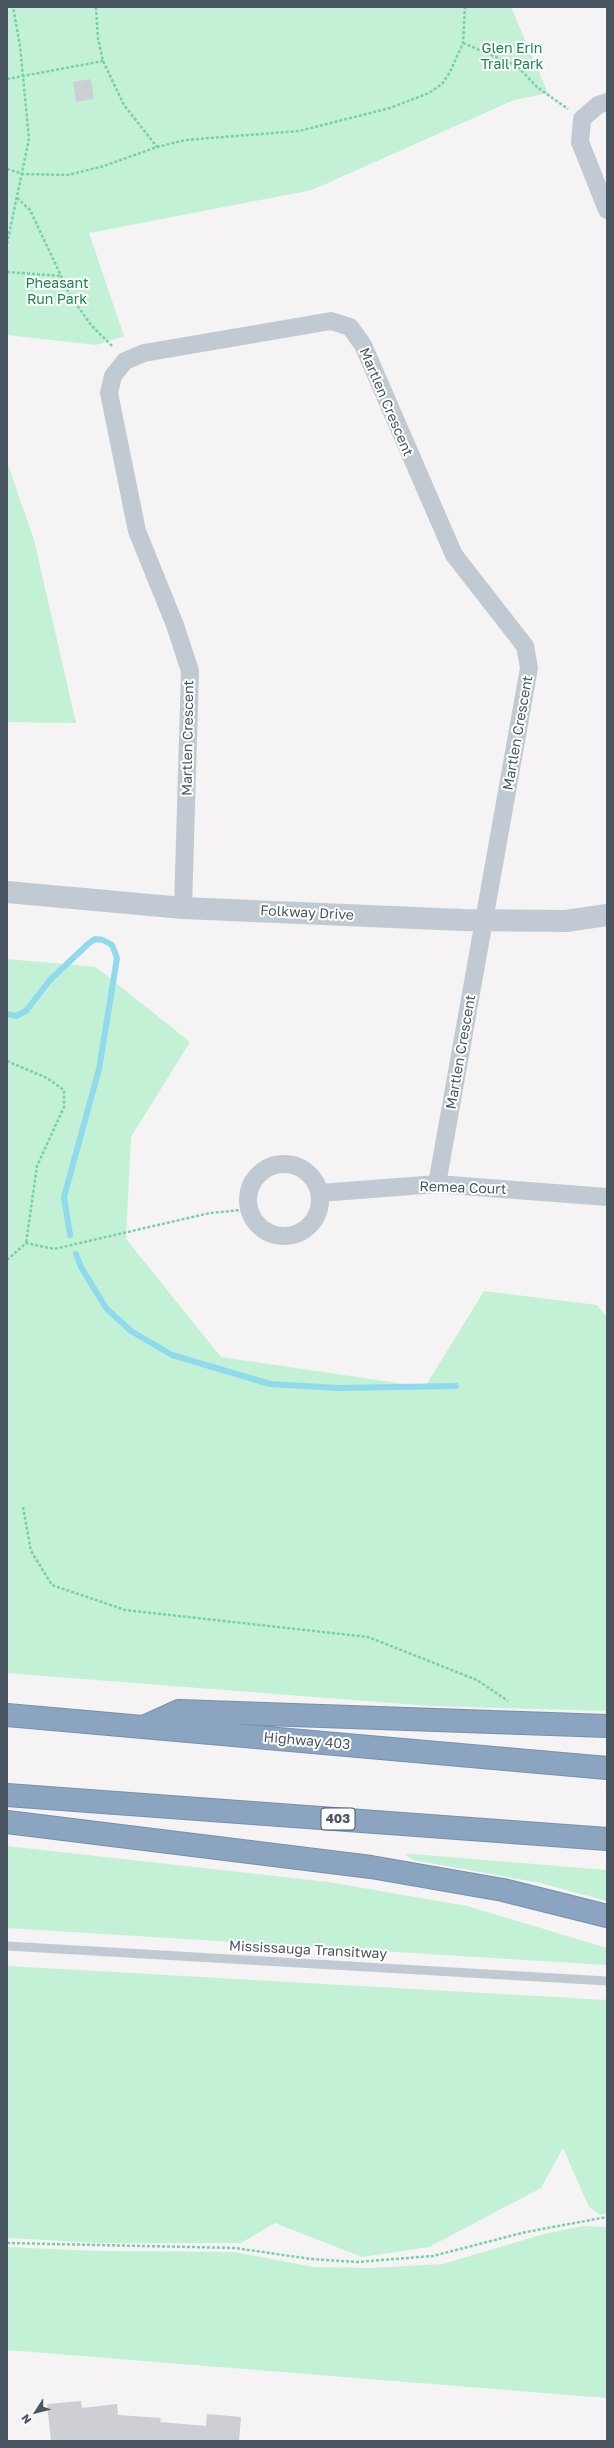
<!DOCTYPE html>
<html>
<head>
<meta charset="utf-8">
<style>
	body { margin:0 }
	#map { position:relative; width:614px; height:2448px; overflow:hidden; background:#f5f3f3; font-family:"Golos Text",sans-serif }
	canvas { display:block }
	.frame { position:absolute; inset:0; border:8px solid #4a5661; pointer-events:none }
	.north { position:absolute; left:16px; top:2392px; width:40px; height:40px; -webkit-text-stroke:3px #fff; paint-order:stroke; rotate:234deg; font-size:11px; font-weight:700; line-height:16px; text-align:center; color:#4a5661 }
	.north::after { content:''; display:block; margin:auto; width:14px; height:18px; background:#4a5661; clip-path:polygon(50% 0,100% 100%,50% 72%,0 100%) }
</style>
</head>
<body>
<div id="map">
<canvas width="614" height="2448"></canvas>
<div class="frame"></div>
<div class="north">N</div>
</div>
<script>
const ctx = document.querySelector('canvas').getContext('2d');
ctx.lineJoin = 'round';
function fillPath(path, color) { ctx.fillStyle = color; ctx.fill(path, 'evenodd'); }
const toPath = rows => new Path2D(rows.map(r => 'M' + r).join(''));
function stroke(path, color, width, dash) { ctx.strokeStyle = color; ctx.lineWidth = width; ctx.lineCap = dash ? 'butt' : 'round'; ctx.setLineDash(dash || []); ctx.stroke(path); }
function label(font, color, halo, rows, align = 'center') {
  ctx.font = font + ' "Golos Text",sans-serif'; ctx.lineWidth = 4; ctx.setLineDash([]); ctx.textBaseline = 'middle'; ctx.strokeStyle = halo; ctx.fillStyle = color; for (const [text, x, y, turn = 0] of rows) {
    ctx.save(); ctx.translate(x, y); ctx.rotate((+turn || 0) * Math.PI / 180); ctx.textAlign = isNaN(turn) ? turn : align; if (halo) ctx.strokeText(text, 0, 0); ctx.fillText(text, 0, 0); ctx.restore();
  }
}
fillPath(toPath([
	[7,7,511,7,548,93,514,100,312,190,89,233,124,336,96,345,7,335],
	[7,462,34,540,76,723,7,722],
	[7,959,96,967,190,1042,131,1137,126,1239,221,1357,425,1387,484,1291,597,1305,607,1317,607,1711,430,1706,7,1673],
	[7,1846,328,1882,467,1906,607,1948,607,1965,7,1928],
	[413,1854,607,1870,607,1901,540,1883,414,1860,405,1855],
	[7,1966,607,2000,607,2213,600,2215,589,2207,563,2148,541,2188,429,2247,362,2257,275,2223,241,2243,101,2243,7,2238],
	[582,2226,606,2227,607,2229,607,2398,7,2350,7,2247,98,2251,234,2252,314,2267,369,2268,443,2264,544,2234]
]), '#c3f1d5');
stroke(toPath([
	[7,1014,16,1016,26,1011,50,980,88,944,95,939,103,940,112,945,117,958,99,1069,64,1197,70,1235],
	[76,1254,81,1267,106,1308,131,1331,172,1355,270,1384,338,1388,456,1386]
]), '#90daee', 6);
fillPath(toPath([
	[91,79,94,99,76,102,73,82],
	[81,2401,82,2408,117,2404,118,2415,161,2418,160,2422,206,2426,207,2414,241,2417,239,2441,51,2441,47,2404]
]), '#cdcfd5');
const motorway = toPath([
	[7,1715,607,1768],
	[146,1726,179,1711,607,1726],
	[7,1795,607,1839],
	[7,1822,371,1867,503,1890,607,1916]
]);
stroke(motorway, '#7690ad', 24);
stroke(toPath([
	[96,7,98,39,103,61,124,105,157,147],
	[463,43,517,66,537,87,568,109],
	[7,79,103,61],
	[7,169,23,174,68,175,104,166,157,147,185,140,299,131,390,108,429,93,442,84,450,72,463,43,465,7],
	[17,198,30,210,71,297,91,325,113,347],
	[7,244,29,139,20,46,13,7],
	[7,272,62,276],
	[7,1061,47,1078,64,1090,64,1107,37,1166,26,1243],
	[7,1260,26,1243,54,1249,210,1213,250,1209],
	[23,1507,31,1551,52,1585,125,1610,368,1637,477,1680,508,1701],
	[7,2243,235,2248,311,2259,357,2262,433,2256,526,2232,607,2217]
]), '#7ad0a6', 2.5, [3, 2]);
stroke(toPath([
	[7,1946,607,1981]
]), '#c1cad2', 9);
stroke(toPath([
	[607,102,598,105,582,119,580,142,607,210],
	[183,908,190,671,175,625,137,531,109,393,113,376,125,361,144,353,331,321,350,327,363,345,454,555,525,646,529,668,437,1184],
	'248 1200a36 36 0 1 1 72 0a36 36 0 1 1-72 0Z',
	[320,1193,437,1184,607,1197]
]), '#c1cad2', 18);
stroke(toPath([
	[7,892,183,908,462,920,566,921,607,915]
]), '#c1cad2', 22);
stroke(motorway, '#8ba5c1', 22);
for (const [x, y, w] of [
	[338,1819,34]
]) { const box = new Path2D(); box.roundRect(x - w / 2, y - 11, w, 22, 3); ctx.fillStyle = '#fff'; ctx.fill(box); stroke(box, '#4a5661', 1); }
label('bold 13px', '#4a5661', null, [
	["403",338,1819]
]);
label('14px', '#17864f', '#fff', [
	["Glen Erin",512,49],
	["Trail Park",512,65],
	["Pheasant",57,284],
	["Run Park",57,300]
]);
label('14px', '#4a5661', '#fff', [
	["Martlen Crescent",386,402,67],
	["Martlen Crescent",518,733,-80],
	["Martlen Crescent",188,738,-89],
	["Folkway Drive",307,913,3],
	["Martlen Crescent",461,1052,-80],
	["Remea Court",463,1188,2],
	["Highway 403",307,1741,5],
	["Mississauga Transitway",308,1950,3]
]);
</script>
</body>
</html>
